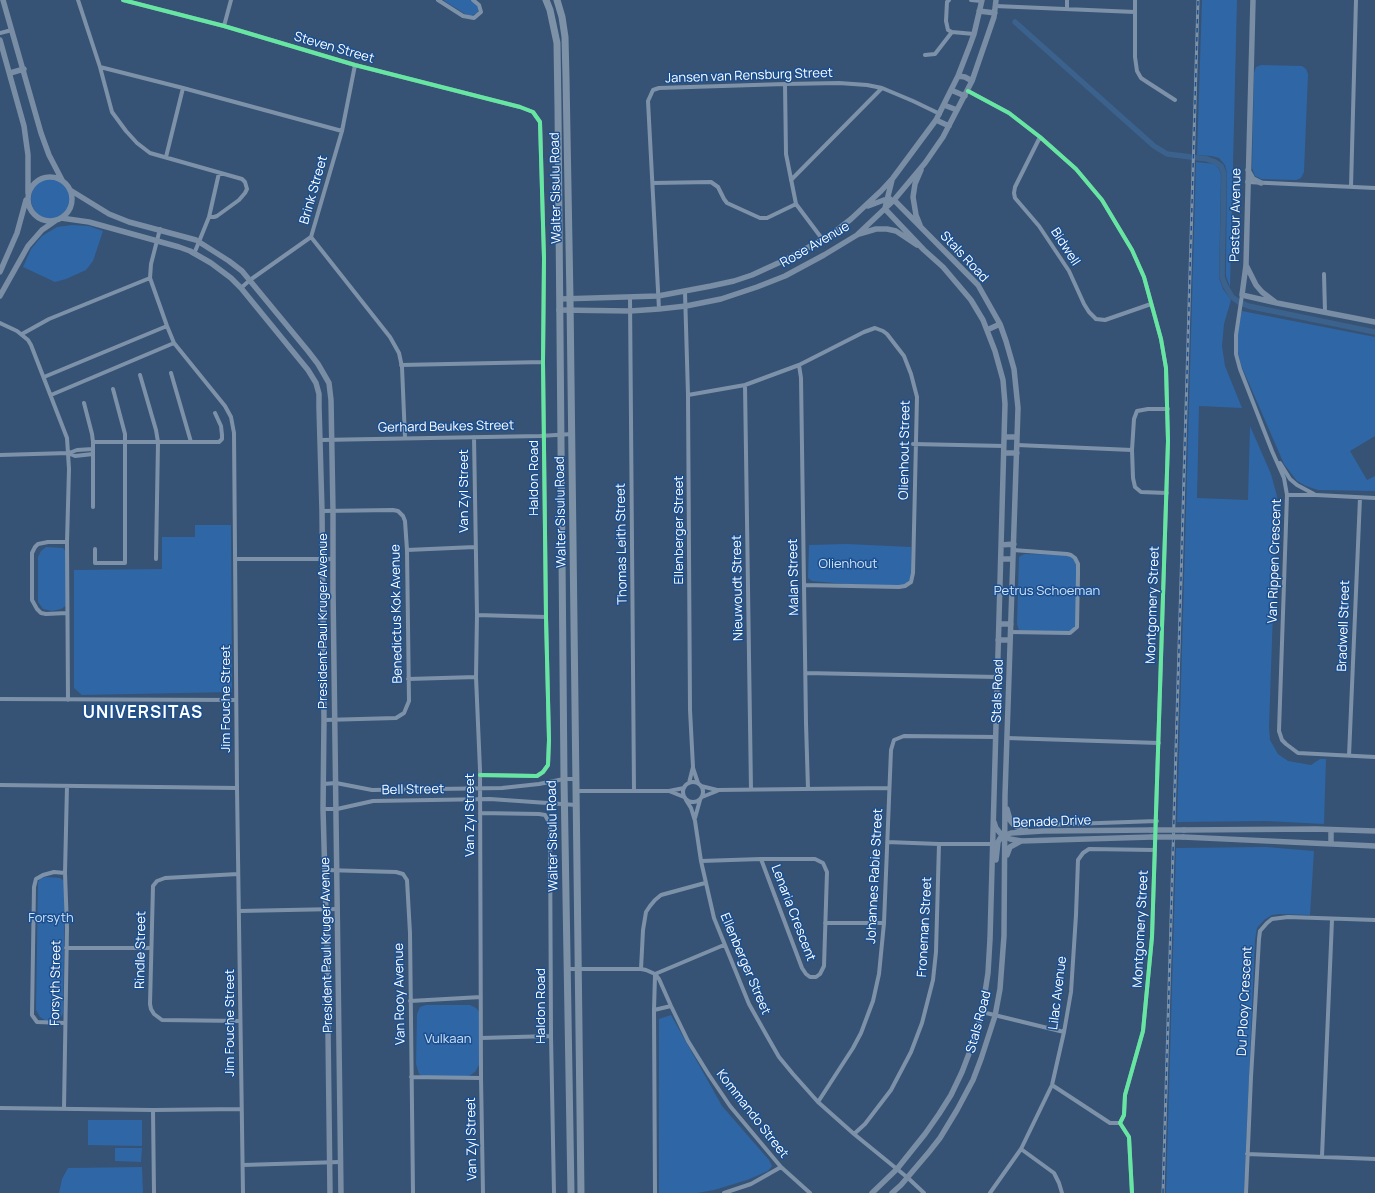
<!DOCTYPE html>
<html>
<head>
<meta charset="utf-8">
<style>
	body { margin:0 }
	canvas { display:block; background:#365274 }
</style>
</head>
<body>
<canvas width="1375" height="1193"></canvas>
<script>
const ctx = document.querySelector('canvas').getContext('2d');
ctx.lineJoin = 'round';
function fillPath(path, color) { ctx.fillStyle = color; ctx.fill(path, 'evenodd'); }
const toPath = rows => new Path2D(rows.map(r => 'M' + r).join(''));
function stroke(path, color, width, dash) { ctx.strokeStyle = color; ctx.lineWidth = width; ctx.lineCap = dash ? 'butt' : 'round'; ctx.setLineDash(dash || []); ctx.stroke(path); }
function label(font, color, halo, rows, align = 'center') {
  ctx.font = font + ' Manrope,sans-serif'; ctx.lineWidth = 3; ctx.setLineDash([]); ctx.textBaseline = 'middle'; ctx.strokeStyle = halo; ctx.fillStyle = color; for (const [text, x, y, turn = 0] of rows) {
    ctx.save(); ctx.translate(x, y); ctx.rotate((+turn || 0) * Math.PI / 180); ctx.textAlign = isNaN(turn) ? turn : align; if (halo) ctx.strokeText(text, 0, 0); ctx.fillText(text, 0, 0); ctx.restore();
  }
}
fillPath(toPath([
	[443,0,470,0,478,5,479,9,477,13,471,16,465,14],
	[1202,0,1237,0,1230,287,1226,276,1226,263,1227,173,1225,165,1219,158,1212,156,1197,155],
	[1261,65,1302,66,1306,69,1308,74,1304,172,1301,178,1296,180,1261,179,1255,176,1252,168,1254,73,1256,67],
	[1196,162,1215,164,1219,169,1221,175,1219,278,1223,289,1231,300,1224,324,1222,346,1225,366,1242,408,1199,406,1197,498,1248,500,1250,426,1271,474,1277,496,1269,727,1270,740,1278,754,1288,761,1311,765,1320,759,1326,759,1324,824,1266,821,1177,822],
	'31 199a20 20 0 1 1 40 0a20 20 0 1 1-40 0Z',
	[72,225,89,226,103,231,93,261,86,270,66,279,55,282,23,267,31,249,42,236,57,227],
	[1242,311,1375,337,1375,436,1350,451,1367,480,1375,476,1375,491,1318,490,1306,486,1297,481,1284,464,1241,365,1237,348,1238,329],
	[195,525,231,525,232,692,82,695,74,688,74,570,162,569,162,537,195,537],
	[847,544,911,547,911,577,908,583,903,586,857,585,812,581,808,578,809,545],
	[46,547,63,548,67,553,67,605,61,609,52,611,43,609,38,602,38,557,41,551],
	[1024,554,1066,555,1077,560,1076,629,1071,632,1023,631,1019,630,1017,624,1019,557],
	[1266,847,1314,851,1310,915,1280,914,1272,915,1264,920,1257,928,1255,940,1244,1193,1166,1193,1176,848],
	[47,877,60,878,64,881,65,888,63,1013,62,1016,57,1020,45,1020,40,1017,36,1010,38,883,40,878],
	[426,1005,470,1005,476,1008,480,1013,479,1065,475,1072,469,1076,424,1077,419,1074,416,1064,417,1014,420,1007],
	[671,1015,722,1106,769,1160,772,1166,768,1171,747,1180,714,1190,697,1193,659,1193,659,1019],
	[88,1120,142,1120,142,1146,88,1145],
	[115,1148,142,1148,141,1162,115,1161],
	[142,1167,143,1193,59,1193,62,1179,68,1168]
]), '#2f66a5');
stroke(toPath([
	[1015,22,1154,146,1167,154,1207,159,1215,162,1221,166,1224,174,1222,277,1225,285,1232,297,1239,302,1248,306,1375,332]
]), '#3b618d', 5.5);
stroke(toPath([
	[78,0,100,67,112,112,126,131,137,143,150,153,242,179,245,182,247,189,245,193,239,200,217,216,214,217,209,217],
	[123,0,224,26,355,65,520,107,533,112,540,122,544,258,543,362,546,617,549,740,548,765,543,772,537,776,480,775],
	[438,0,463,16,474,18,481,12,479,5,473,0],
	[949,0,947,2,946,21,948,30,952,32,974,34],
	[971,0,981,1],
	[1135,0,1135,57,1137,71,1141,78,1147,82,1175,100],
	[995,6,1135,12],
	[1067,9,1067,0],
	[224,26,231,0],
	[0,33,12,30],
	[925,55,935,54,952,32],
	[100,67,183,88,342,131],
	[785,84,786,154,796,204,823,240],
	[968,91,1009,113,1040,137,1076,169,1102,200,1132,250,1144,277,1161,339,1166,368,1168,441,1152,937,1143,1031,1125,1095,1124,1115,1120,1123,1129,1137,1132,1193],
	[1040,137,1015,187,1014,193,1015,198,1039,226,1069,271,1084,304,1089,312,1096,319,1105,320,1151,304],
	[166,157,183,88],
	[791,180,882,88],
	[1247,182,1375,188],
	[653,183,711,182,718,187,724,199,727,203,760,218,767,218,796,204],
	[1351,187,1356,0],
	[160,229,151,264,150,278,167,326,174,343,225,406,231,417,234,433,237,788,243,1193],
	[311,237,390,337,399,353,402,367,405,438],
	[194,254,209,217,219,173],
	[1324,274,1325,312],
	[241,288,250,280,311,237,342,131,355,65],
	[685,292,688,395,690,710,693,767,689,783],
	[1242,295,1236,335,1236,354,1240,369,1272,451,1284,478,1287,495,1279,731,1282,740,1286,744,1298,753,1375,757],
	[630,297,634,791],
	[659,309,648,101,653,90,659,88,785,84,839,83,867,85,882,88,913,101,940,114],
	[0,323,17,331,28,340,31,345,67,438,69,469,67,542,68,700],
	[22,334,49,319,150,278],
	[401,365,543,362],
	[799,365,801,378,806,723,808,789],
	[171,373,191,442],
	[140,375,156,430,158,442,156,559],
	[44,377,167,326],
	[745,385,751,790],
	[51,395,174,343],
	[688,395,745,385,799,365,864,332,875,328,883,331,887,334,904,356,911,374,917,397,913,573,911,582,905,586,899,587,804,585],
	[84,403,92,434,93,442,93,507],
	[474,437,477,615,476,677,480,770,481,1078,483,1193],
	[320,440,540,436,572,434],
	[93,442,219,442,222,439,222,435,221,426,215,413],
	[913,444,1004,446],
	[1017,445,1132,450],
	[69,453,77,450,93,449],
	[0,455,68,453,75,456,93,454],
	[1280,463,1290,479,1297,485,1314,494],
	[1167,493,1141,492,1135,487,1133,478,1132,450,1134,419,1137,411,1148,409,1168,409],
	[1287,495,1316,495,1375,498],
	[322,511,393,510,398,511,403,516,405,521,407,550,409,701,404,713,396,718,324,720],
	[67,542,48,542,38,544,35,547,32,553,32,600,37,609,41,613,46,614,67,613],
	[95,549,95,563,125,563,125,434,113,389],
	[407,550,475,547],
	[235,559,333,559],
	[477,615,546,617],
	[1011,632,1070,633,1077,627,1078,573,1078,564,1075,558,1071,555,1067,554,1013,550],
	[806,673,997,677],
	[408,679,476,677],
	[0,699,236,700],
	[1007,738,1159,743],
	[1349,756,1360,498],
	[693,768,698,783],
	'683 792a10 10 0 1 1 20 0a10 10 0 1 1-20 0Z',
	[323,784,336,783,372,790,502,788,539,784,564,779,576,779],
	[0,785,237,788],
	[701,786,717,790,889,788],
	[576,791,669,791,684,788],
	[669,791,684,797],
	[702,797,717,791],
	[686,800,691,808,695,821,701,861,714,918,749,1004,767,1036,779,1057,793,1074,818,1102,854,1134,908,1178,924,1193],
	[323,809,337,809,373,801,490,799,576,805],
	[480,813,539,814,545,815,550,824,551,1036,554,1193],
	[695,818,700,800],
	[1043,825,1157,821],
	[887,842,939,844,993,844],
	[701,861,761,859,815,859,823,863,827,872,824,966,820,974,816,977,810,977,806,974,802,968,761,859],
	[325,870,396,872,403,874,407,880,410,933,413,1193],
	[238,874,165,878,157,881,153,886,150,1004,151,1009,154,1014,162,1020,240,1021],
	[239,911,337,909],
	[825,923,884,923],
	[66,948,151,948],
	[567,969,641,969,646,970,655,974,659,979,671,1006,688,1041,709,1075,730,1106,781,1167,810,1193],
	[641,969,643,930,646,912,650,906,655,900,661,895,705,883],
	[655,974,724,945],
	[410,1001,481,997],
	[654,1010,671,1006],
	[982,1012,1064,1032],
	[65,1023,37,1022,32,1015,34,887,36,879,43,875,54,872,65,873],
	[481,1038,551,1036],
	[411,1077,481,1078],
	[1052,1085,1110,1123,1120,1123],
	[818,1102,853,1048,861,1033,873,1001,879,974,884,923,891,750,894,740,904,736,996,737],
	[0,1108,153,1110,241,1109],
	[64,1108,67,928,65,873,67,786],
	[153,1110,154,1193],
	[854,1134,865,1124,891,1090,911,1052,922,1023,933,980,936,952,939,844],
	[1021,1149,1054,1173,1059,1183,1062,1193],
	[1247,1154,1375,1159],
	[1322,1156,1332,920],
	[243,1165,340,1162],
	[655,1193,654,1010,655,975],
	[724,1193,751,1184,781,1167],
	[990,1193,1021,1149,1052,1085,1064,1032,1071,992,1076,915,1078,860,1083,853,1089,849,1155,850],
	[1246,1193,1251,1077,1259,939,1260,931,1267,923,1272,919,1288,917,1375,920]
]), '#7d92a8', 4);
stroke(toPath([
	[3,0,41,133,49,155,62,180],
	[1253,0,1246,265,1242,295,1277,303,1375,322],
	[979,11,995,13],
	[0,40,24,126,28,155,28,193],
	[10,73,24,69],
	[958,76,965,77,972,81],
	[951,90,965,96],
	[944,105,957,110],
	[936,120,949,126],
	[1248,170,1253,179,1261,183],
	'28 199a22 22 0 1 1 44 0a22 22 0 1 1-44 0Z',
	[70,190,109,214,129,222,196,240,229,261,242,271,308,351,318,364,329,383,331,400,333,511,333,590,341,1193],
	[868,206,884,200,890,199],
	[885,208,892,180],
	[61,218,89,222,179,247,190,251,211,263,231,278,241,288,308,370,316,383,319,394,319,407,322,511,324,720,323,809,327,949,330,1193],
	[920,225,916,215,913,197,915,184,921,170],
	[859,234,876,229,887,229,896,231,917,245],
	[1246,265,1256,285,1262,292,1275,302],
	[0,272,17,233,26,200],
	[0,296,28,246,42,230,55,221],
	[560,299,658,296,711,286,734,281,752,275,787,259,831,235,851,219,881,191,893,178,936,120,958,76,970,45,974,34,982,0],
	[559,310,630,311,659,309,686,306,721,299,757,287,785,276,824,255,857,235,894,200,925,163,943,137,972,81,994,17,996,0],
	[987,330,1000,324],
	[1004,437,1017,437],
	[1004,453,1017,453],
	[1001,545,1014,544],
	[1001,559,1013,559],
	[999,624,1011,624],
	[998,640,1010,640],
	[1007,809,1010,820,1013,824,1017,827,1026,830],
	[994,822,996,828,1000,833,1010,839,1021,841,1152,837],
	[1184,830,1316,829,1375,831],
	[1183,837,1375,846],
	[1331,844,1331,830],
	[1007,855,1010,847,1021,841],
	[996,860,998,842,1001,837,1011,833,1043,831,1151,830],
	[872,1193,897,1169,925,1134,939,1114,951,1095,962,1072,973,1043,982,1012,988,973,990,939,1005,404,1003,380,995,351,983,320,971,300,943,267,924,250,885,209],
	[892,1193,901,1185,929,1152,940,1138,957,1110,973,1080,981,1059,995,1016,1000,989,1004,936,1005,795,1018,408,1014,369,1006,341,1000,324,978,285,894,200]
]), '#798da4', 5.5);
stroke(toPath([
	[546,0,550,10,557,43,558,109,564,779,571,1193],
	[557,0,562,17,565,37,566,78,570,299,581,1193]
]), '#7e92a7', 7);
const rail = toPath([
	[1163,1193,1198,0]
]);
stroke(rail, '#7e92a7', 3);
stroke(rail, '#1b4f8f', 1.5, [4.5]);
stroke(toPath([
	[1151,830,1184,830],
	[1152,837,1183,837]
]), '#798da4', 5.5);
stroke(toPath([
	[123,0,224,26,355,65,520,107,533,112,540,122,544,258,543,362,546,617,549,740,548,765,543,772,537,776,480,775],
	[968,91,1009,113,1040,137,1076,169,1102,200,1132,250,1144,277,1161,339,1166,368,1168,441,1152,937,1143,1031,1125,1095,1124,1115,1120,1123,1129,1137,1132,1193]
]), '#66e7a1', 4);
label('13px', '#fff', '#1b4f8f', [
	["Steven Street",334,48,16],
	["Jansen van Rensburg Street",749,76,-2],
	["Walter Sisulu Road",556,188,-91],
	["Brink Street",314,190,-74],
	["Pasteur Avenue",1236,215,-89],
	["Rose Avenue",815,245,-30],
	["Bidwell",1065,247,57],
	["Stals Road",964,257,47],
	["Gerhard Beukes Street",446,427,-1],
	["Olienhout Street",905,450,-89],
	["Haldon Road",534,478,-90],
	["Van Zyl Street",464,491,-90],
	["Walter Sisulu Road",561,512,-91],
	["Ellenberger Street",679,530,-90],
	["Thomas Leith Street",622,544,-91],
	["Van Rippen Crescent",1275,561,-88],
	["Malan Street",794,577,-91],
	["Nieuwoudt Street",738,588,-91],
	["Montgomery Street",1153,605,-88],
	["Benedictus Kok Avenue",397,614,-91],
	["President Paul Kruger Avenue",323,621,-90],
	["Bradwell Street",1344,626,-88],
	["Stals Road",998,691,-88],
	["Jim Fouche Street",226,699,-90],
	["Bell Street",413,790,-1],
	["Van Zyl Street",470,815,-90],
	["Benade Drive",1052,822,-2],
	["Walter Sisulu Road",553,836,-91],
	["Johannes Rabie Street",875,876,-87],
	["Lenaria Crescent",793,913,69],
	["Froneman Street",925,927,-87],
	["Montgomery Street",1141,929,-87],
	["President Paul Kruger Avenue",327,945,-91],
	["Rindle Street",141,950,-89],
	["Ellenberger Street",745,964,67],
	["Forsyth Street",56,983,-89],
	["Lilac Avenue",1058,993,-83],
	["Van Rooy Avenue",400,994,-91],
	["Du Plooy Crescent",1245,1001,-87],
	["Haldon Road",541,1006,-90],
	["Stals Road",979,1022,-75],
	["Jim Fouche Street",230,1023,-90],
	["Kommando Street",752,1114,52],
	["Van Zyl Street",472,1139,-91]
]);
label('13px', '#cfe3fa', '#1b4f8f', [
	["Olienhout",848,564],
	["Petrus Schoeman",1047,591],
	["Forsyth",51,918],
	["Vulkaan",448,1039]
]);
ctx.letterSpacing = '1px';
label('bold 17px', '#fff', '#1b4f8f', [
	["UNIVERSITAS",143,713]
]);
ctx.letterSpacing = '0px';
</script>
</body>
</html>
